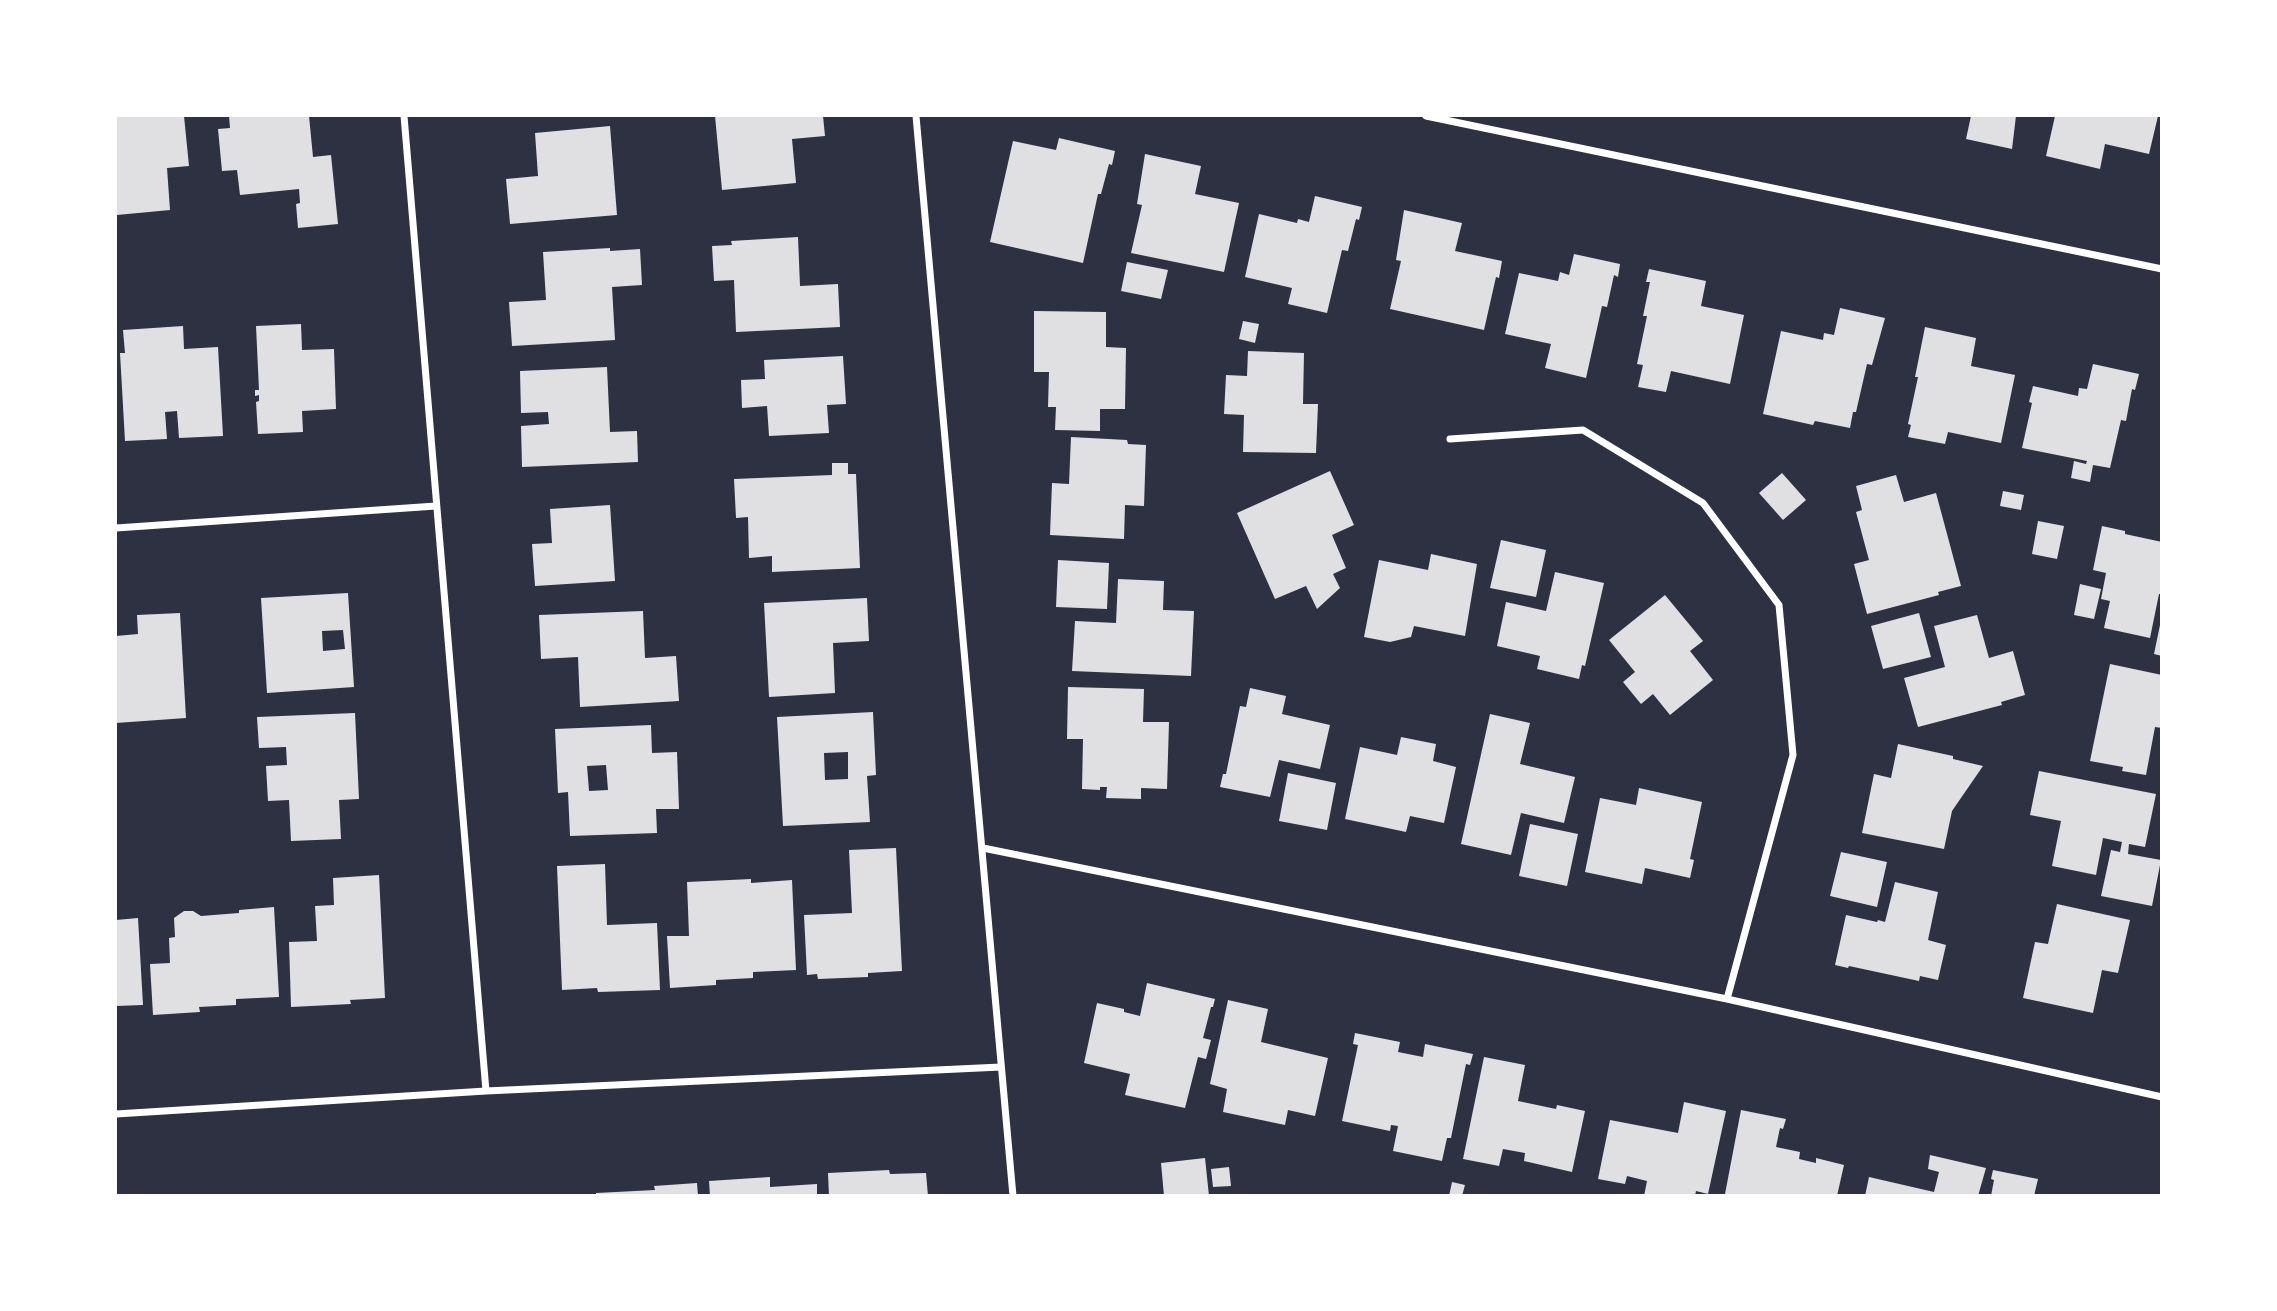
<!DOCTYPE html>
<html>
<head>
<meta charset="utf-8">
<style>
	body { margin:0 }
	#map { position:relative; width:2277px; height:1311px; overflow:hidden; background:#2d3142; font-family:"Roboto Serif",serif }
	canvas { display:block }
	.frame { position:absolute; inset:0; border:117px solid #fff; pointer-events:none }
</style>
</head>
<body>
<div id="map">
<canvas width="2277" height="1311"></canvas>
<div class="frame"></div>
</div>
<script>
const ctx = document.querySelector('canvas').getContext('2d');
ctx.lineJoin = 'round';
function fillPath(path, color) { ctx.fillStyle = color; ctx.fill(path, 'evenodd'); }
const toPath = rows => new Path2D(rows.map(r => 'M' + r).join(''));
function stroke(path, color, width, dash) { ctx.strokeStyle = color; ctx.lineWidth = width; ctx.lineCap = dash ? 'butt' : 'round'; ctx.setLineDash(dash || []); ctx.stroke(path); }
fillPath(toPath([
	[116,116,184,116,189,166,167,168,170,210,117,215],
	[229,116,309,116,313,157,331,155,338,224,298,228,296,204,300,203,299,189,240,195,237,170,222,171,218,129,230,128],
	[715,116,823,116,825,136,792,139,796,183,722,190],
	[1971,116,2016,116,2012,149,1966,139],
	[2055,116,2158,116,2149,154,2105,144,2100,169,2046,156],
	[610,126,617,215,510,224,506,179,538,176,535,133],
	[1059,138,1115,151,1112,165,1109,164,1101,194,1098,194,1083,263,990,242,1013,141,1056,150],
	[1145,154,1201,166,1195,194,1239,203,1224,272,1131,253,1142,205,1137,204],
	[1315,196,1362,207,1359,220,1356,219,1348,251,1342,250,1327,313,1288,304,1292,288,1245,277,1259,214,1297,223,1298,219,1309,222],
	[1404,210,1462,223,1455,251,1502,261,1499,278,1496,277,1484,330,1390,309,1401,261,1396,260],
	[798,237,800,286,838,284,840,327,736,332,734,280,714,281,712,246,732,245,731,241],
	[610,248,610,251,640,249,642,285,612,287,615,340,512,346,509,302,546,300,543,252],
	[1574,254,1620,264,1618,277,1614,275,1607,307,1602,306,1586,378,1545,368,1551,344,1505,334,1519,273,1558,281,1560,272,1569,275],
	[1127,262,1168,270,1161,299,1121,291],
	[1649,269,1706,281,1701,306,1744,315,1730,384,1671,371,1666,392,1638,387,1643,365,1637,364,1647,316,1643,316,1650,282,1646,282],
	[1840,308,1885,318,1872,365,1867,364,1856,412,1853,412,1850,428,1815,421,1813,425,1763,414,1781,331,1823,340,1824,333,1834,335],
	[1034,311,1106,312,1106,347,1126,348,1125,409,1100,409,1100,431,1055,430,1056,407,1048,407,1049,372,1034,372],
	[1243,321,1259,324,1255,343,1239,339],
	[301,324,302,350,334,349,336,409,302,411,303,432,258,434,256,402,259,401,259,395,255,396,255,390,259,390,256,326],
	[183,326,184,349,218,347,223,436,179,438,177,411,165,412,167,439,125,441,120,353,125,353,123,330],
	[1925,327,1976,338,1971,366,2015,375,2001,443,1948,432,1945,444,1908,437,1911,425,1908,424,1918,377,1915,377],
	[1248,351,1304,353,1303,404,1318,404,1316,453,1243,452,1244,415,1224,414,1226,375,1247,376],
	[843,356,846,404,827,405,829,433,769,436,767,406,742,408,741,380,765,379,764,360],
	[2093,364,2139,374,2135,390,2132,389,2126,421,2121,420,2110,468,2093,465,2090,482,2071,478,2074,461,2086,464,2087,461,2022,448,2032,403,2029,402,2033,386,2078,396,2079,388,2087,389],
	[607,367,610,432,637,431,638,462,522,467,521,426,549,424,548,412,521,413,520,371],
	[1071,437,1127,440,1128,444,1146,445,1144,506,1125,505,1124,539,1050,535,1052,483,1069,484],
	[832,463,848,463,848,474,856,474,860,568,772,572,772,556,749,558,748,517,736,518,734,479,832,475],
	[1330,471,1354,525,1332,535,1346,568,1333,574,1340,588,1317,609,1306,586,1275,599,1237,513],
	[1782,473,1806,500,1783,520,1759,493],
	[1896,475,1904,502,1936,493,1961,586,1938,592,1939,595,1867,614,1854,564,1869,560,1856,512,1862,510,1856,486],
	[2003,491,2024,495,2021,510,2000,506],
	[610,505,615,581,535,586,532,544,552,543,550,509],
	[2038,521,2064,526,2057,559,2032,554],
	[2102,526,2125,531,2125,534,2162,542,2162,594,2159,594,2150,638,2104,628,2110,601,2101,599,2106,573,2093,570],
	[1501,540,1546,550,1536,597,1490,588],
	[1431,554,1477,564,1465,636,1414,626,1411,637,1390,642,1364,637,1379,560,1428,570],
	[1058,560,1109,563,1107,609,1056,607],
	[1555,572,1604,583,1585,666,1582,665,1579,679,1537,669,1540,656,1497,646,1506,602,1546,611],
	[1118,579,1164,581,1163,610,1194,611,1191,676,1072,671,1075,621,1116,623],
	[2080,584,2101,589,2094,619,2074,615],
	[348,593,354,687,267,693,261,598],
	[343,630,345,649,323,651,322,631],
	[1665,595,1703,641,1690,651,1713,680,1670,715,1653,694,1641,704,1623,682,1635,672,1609,640],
	[867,598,869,641,833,643,835,693,769,697,764,603],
	[643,611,645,658,676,656,679,701,580,707,578,657,541,659,539,615],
	[180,613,186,718,116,723,116,636,138,634,137,615],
	[1919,613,1931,657,1883,669,1871,626],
	[1977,615,1989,658,2013,651,2025,695,2001,702,2002,705,1918,727,1904,678,1945,667,1934,626],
	[2160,625,2162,625,2162,656,2154,654],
	[2110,664,2162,675,2162,728,2155,727,2146,775,2122,771,2123,767,2090,761],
	[1068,687,1144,689,1143,722,1169,722,1167,789,1141,788,1141,799,1106,798,1107,787,1100,787,1100,790,1082,789,1083,739,1067,739],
	[1250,688,1286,696,1282,714,1330,725,1320,769,1279,760,1270,797,1220,787,1223,774,1226,774,1240,706,1246,707],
	[873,712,876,775,867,776,870,822,783,826,777,717],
	[848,752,848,779,825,780,824,753],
	[355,713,359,799,339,800,341,839,291,841,289,800,268,801,266,766,287,765,286,747,259,748,257,717],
	[1490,714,1530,723,1520,764,1575,777,1564,823,1521,813,1511,855,1461,844],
	[651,725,652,753,677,752,679,809,656,809,657,833,570,836,568,792,558,793,555,729],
	[606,765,608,790,589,791,587,766],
	[1401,737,1436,744,1433,761,1456,767,1444,823,1410,816,1406,832,1345,819,1360,747,1397,755],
	[1898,744,1953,756,1953,759,1983,766,1952,811,1944,849,1862,833,1874,774,1891,778],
	[2039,771,2156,794,2145,847,2129,844,2128,854,2161,860,2152,906,2101,896,2111,850,2120,852,2122,842,2103,838,2096,875,2052,866,2061,821,2030,815],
	[1288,773,1336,783,1327,830,1279,821],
	[1639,788,1702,802,1690,859,1694,860,1690,878,1645,868,1642,884,1585,872,1600,798,1636,805],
	[1530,824,1578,834,1567,886,1519,876],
	[896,848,902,971,868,973,868,977,818,979,817,974,807,975,804,915,852,913,849,850],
	[1841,852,1887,862,1877,907,1830,896],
	[605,864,607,925,657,923,660,990,598,992,597,988,562,990,557,866],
	[379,875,385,998,350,1000,351,1004,291,1007,289,942,317,941,315,906,334,905,333,878],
	[751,879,751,883,792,880,796,970,753,972,753,978,716,980,716,985,670,988,667,936,689,936,687,882],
	[1895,882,1938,892,1928,940,1946,945,1938,980,1920,976,1919,981,1849,966,1848,968,1835,965,1846,915,1877,922,1878,920,1885,922],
	[2057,904,2130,920,2118,973,2102,970,2093,1013,2023,998,2035,942,2048,944],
	[274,907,279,997,236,999,236,1005,199,1007,200,1012,153,1015,150,964,170,963,169,938,175,937,174,918,184,911,193,911,201,916,239,913,239,910],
	[138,918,143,1005,116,1006,116,920],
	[1147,983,1215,999,1213,1007,1211,1007,1203,1038,1211,1040,1206,1059,1198,1057,1185,1108,1125,1095,1130,1074,1084,1063,1097,1003,1124,1009,1124,1012,1140,1016],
	[1228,1000,1268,1009,1261,1042,1328,1058,1315,1116,1288,1110,1285,1125,1223,1112,1227,1089,1210,1084],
	[1355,1033,1400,1042,1398,1052,1423,1057,1425,1044,1473,1054,1470,1065,1466,1064,1451,1138,1447,1138,1442,1161,1393,1151,1398,1126,1391,1125,1390,1131,1342,1121,1358,1045,1353,1044],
	[1484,1057,1525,1065,1518,1101,1556,1109,1557,1105,1585,1111,1572,1172,1524,1161,1525,1153,1503,1149,1499,1166,1463,1159],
	[1684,1102,1726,1111,1708,1194,1696,1191,1695,1196,1644,1196,1647,1181,1627,1176,1625,1184,1598,1179,1610,1120,1678,1133],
	[1741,1110,1786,1119,1783,1129,1780,1128,1776,1147,1800,1152,1799,1159,1816,1163,1816,1158,1844,1165,1837,1196,1725,1194],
	[1930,1155,1986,1168,1978,1196,1865,1196,1869,1177,1934,1192,1939,1172,1928,1169],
	[1205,1158,1209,1196,1164,1196,1161,1163],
	[1229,1167,1231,1186,1213,1187,1211,1169],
	[889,1170,890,1174,926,1173,928,1196,829,1196,828,1173],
	[1993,1170,2038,1179,2034,1196,1991,1196,1994,1180,1991,1179],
	[770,1177,770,1187,817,1184,817,1196,710,1196,709,1181],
	[1452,1182,1465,1185,1462,1196,1449,1196],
	[697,1183,698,1196,596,1196,596,1193,655,1190,654,1186]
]), '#e0e0e3');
stroke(toPath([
	[404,116,486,1091],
	[916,116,1013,1196],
	[1426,116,2162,269],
	[1450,439,1583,430,1703,503,1779,605,1793,755,1727,999],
	[116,528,436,506],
	[983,848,1727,999,2162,1097],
	[116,1114,486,1091,1001,1067]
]), '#fff', 7);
</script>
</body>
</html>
